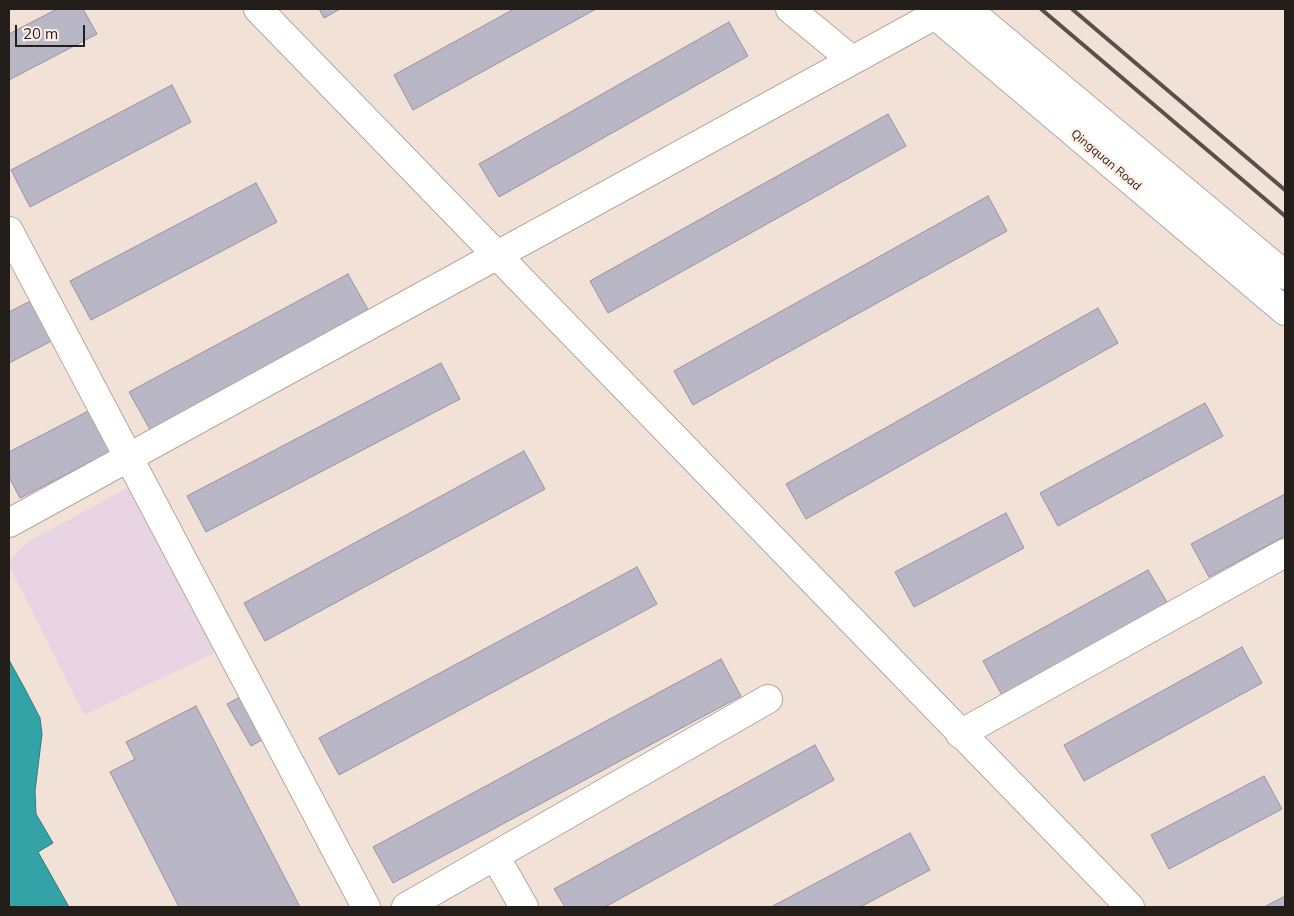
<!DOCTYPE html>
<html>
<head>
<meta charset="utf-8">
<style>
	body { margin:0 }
	#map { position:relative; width:1294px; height:916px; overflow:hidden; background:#f2e1d7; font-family:Mulish,sans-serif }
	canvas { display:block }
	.frame { position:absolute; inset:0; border:10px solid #241e1a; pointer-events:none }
	.scale { position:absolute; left:15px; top:25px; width:70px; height:22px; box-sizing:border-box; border:2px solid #241e1a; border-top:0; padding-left:6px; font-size:15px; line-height:18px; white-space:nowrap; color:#241e1a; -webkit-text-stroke:4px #ffefe4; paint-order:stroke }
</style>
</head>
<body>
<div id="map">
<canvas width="1294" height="916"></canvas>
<div class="frame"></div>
<div class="scale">20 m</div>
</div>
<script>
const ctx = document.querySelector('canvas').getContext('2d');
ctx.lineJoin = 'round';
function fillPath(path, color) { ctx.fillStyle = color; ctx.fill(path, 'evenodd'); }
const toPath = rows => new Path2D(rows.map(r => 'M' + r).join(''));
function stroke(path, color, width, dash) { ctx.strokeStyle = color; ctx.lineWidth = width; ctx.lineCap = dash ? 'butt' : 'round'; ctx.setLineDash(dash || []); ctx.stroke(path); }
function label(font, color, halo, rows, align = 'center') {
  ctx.font = font + ' Mulish,sans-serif'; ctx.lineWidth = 5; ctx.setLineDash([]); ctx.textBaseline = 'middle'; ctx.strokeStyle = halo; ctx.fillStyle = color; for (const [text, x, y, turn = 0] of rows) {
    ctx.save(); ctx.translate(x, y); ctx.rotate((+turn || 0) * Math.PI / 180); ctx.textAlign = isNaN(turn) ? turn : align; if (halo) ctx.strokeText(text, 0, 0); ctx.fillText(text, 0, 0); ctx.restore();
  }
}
fillPath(toPath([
	[138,482,225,648,84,715,9,565,9,560,28,542]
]), '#e8d4e3');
const water = toPath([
	[9,660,25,689,40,718,42,734,35,791,36,814,53,843,38,852,69,907,9,907,9,660]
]);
fillPath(water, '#34a3a8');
stroke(water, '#2f7b7d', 1);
const building = toPath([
	[57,9,83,9,97,34,9,80,9,34,57,9],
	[319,9,340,9,324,18,319,9],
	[514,9,596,9,413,110,394,75,514,9],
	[729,22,748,56,499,197,479,164,729,22],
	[172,85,191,122,30,207,11,170,172,85],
	[888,114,906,146,608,313,590,281,888,114],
	[256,183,277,222,91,320,70,281,256,183],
	[988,196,1007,231,693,405,674,371,988,196],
	[348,274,371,315,152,433,129,392,348,274],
	[46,293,67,333,9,363,9,312,46,293],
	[1098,308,1118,343,806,519,786,484,1098,308],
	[441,363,460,399,206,532,187,496,441,363],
	[104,403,125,444,20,498,9,477,9,452,104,403],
	[1205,403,1223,436,1058,526,1040,493,1205,403],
	[524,451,545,489,265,641,244,603,524,451],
	[1285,494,1285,536,1209,577,1191,544,1285,494],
	[1006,513,1024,548,914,607,895,572,1006,513],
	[637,567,657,604,339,775,319,738,637,567],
	[1148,570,1168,604,1003,697,983,661,1148,570],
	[1242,647,1262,683,1084,781,1064,745,1242,647],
	[721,659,741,696,393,883,373,847,721,659],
	[255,689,278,731,251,746,227,704,255,689],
	[196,706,300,907,179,907,110,772,135,759,126,742,196,706],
	[815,745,834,780,605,907,565,907,554,889,815,745],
	[1264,776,1282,809,1169,869,1151,835,1264,776],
	[910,833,930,870,860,907,771,907,910,833],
	[1285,896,1285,907,1264,907,1285,896]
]);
fillPath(building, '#b9b6c6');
stroke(building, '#9592a1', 1);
const minor = toPath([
	[258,9,1130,907],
	[790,9,852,60],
	[928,9,1285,311],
	[967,9,1285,275],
	[9,231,366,907],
	[9,523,946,9],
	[960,734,1285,553],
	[495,856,524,907],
	[406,907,768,699]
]);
stroke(minor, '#b6a79d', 30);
stroke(minor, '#fff', 28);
stroke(toPath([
	[1041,9,1285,216],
	[1072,9,1285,190]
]), '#59504a', 4);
label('12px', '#241e1a', '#ffefe4', [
	["Qingquan Road",1106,160,40]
]);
</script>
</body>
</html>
